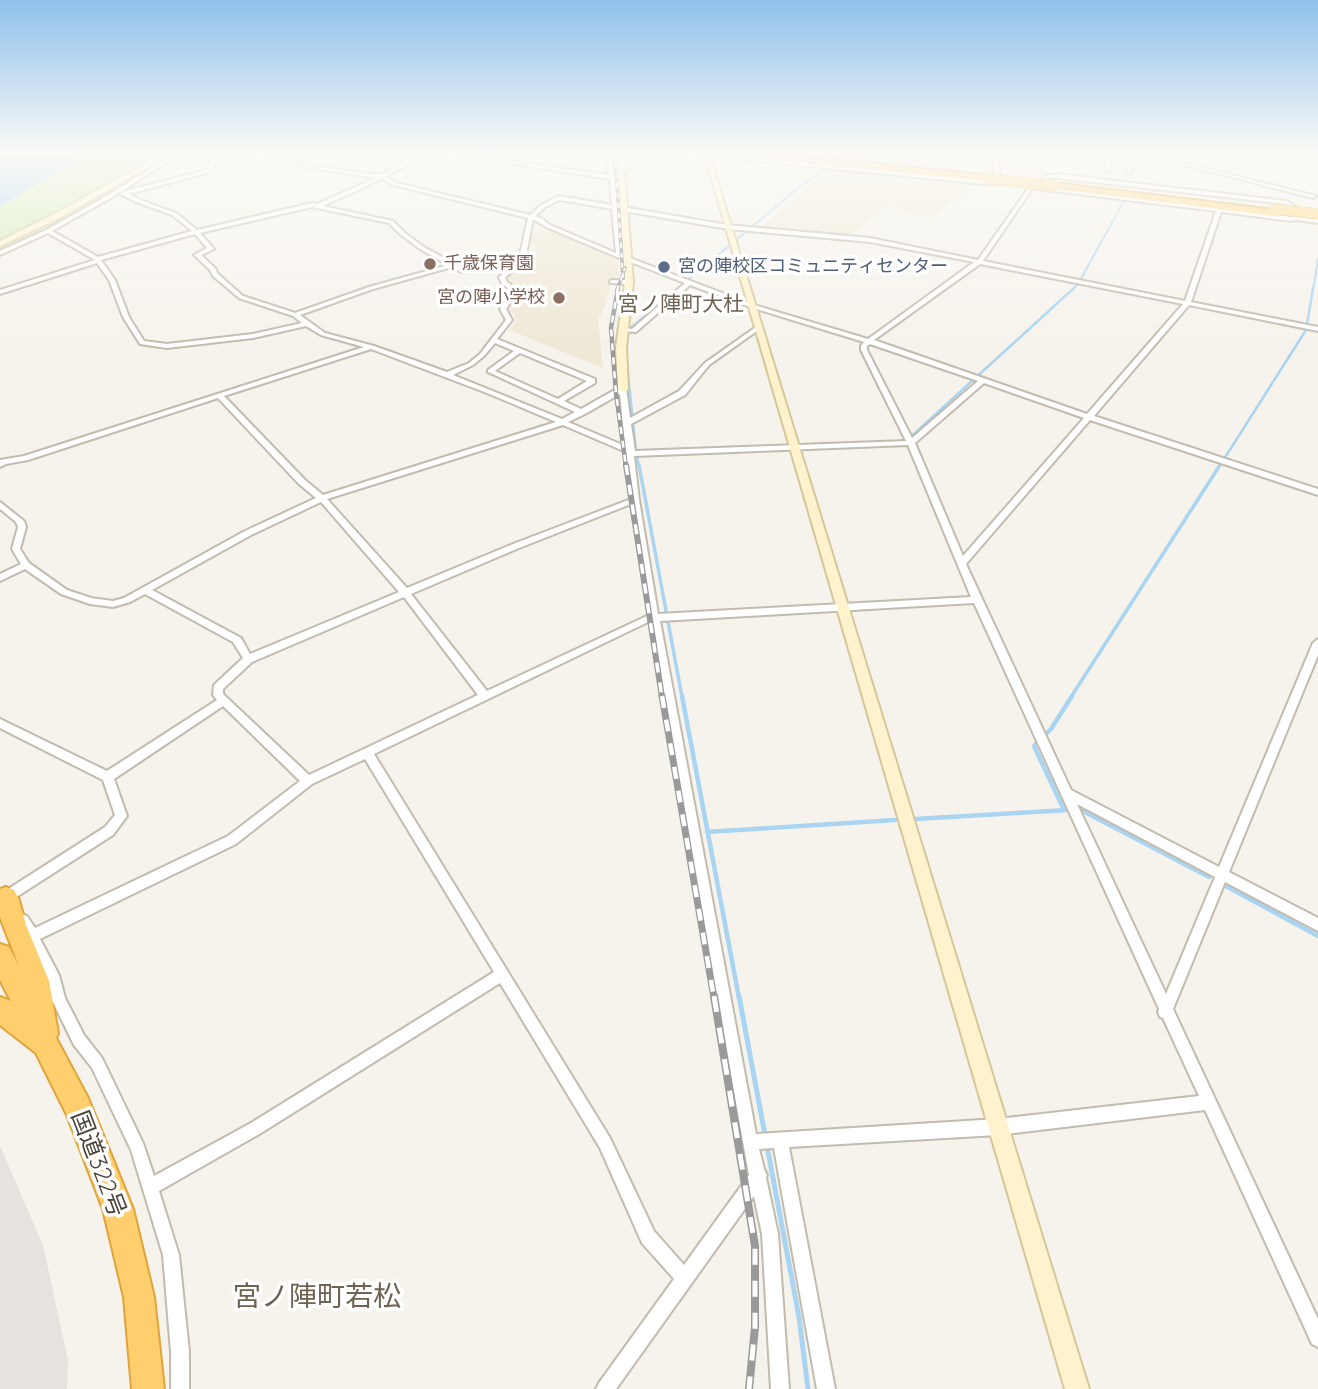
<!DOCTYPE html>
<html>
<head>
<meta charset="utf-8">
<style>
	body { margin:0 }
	canvas { display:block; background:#f6f3ec }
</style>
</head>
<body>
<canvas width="1318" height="1389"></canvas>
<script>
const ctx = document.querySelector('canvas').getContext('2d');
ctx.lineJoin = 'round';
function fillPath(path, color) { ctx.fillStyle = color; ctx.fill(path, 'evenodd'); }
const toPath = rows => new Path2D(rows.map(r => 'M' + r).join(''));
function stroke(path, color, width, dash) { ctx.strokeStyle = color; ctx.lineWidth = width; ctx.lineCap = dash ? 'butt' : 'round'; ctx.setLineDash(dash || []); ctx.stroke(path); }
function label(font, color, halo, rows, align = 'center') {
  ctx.font = font + ' Quicksand,"Noto Sans JP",sans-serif'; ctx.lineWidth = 7; ctx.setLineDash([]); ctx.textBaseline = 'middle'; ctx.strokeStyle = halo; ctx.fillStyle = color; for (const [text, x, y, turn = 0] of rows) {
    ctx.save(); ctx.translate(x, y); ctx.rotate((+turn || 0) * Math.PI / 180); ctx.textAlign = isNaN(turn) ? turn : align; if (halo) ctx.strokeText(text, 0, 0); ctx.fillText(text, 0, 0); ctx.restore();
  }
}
fillPath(toPath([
	[0,1146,43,1245,68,1360,67,1389,0,1389]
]), '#e6e2dd');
fillPath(toPath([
	[834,170,974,183,932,217,887,207,846,237,761,228,809,185],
	[556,230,617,260,620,274,611,281,604,309,598,319,603,368,509,330,515,323,515,316,508,310,520,289,510,285,505,277,530,258,536,248,528,239,532,233]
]), '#efe8d6');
fillPath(toPath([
	[89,153,165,153,55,215,0,241,0,207],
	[172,153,177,153,69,218,0,251,0,246]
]), '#d2eab5');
fillPath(toPath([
	[0,153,89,153,0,207]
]), '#a9d4f2');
stroke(toPath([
	[838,162,853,153],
	[676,290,802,185,832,166],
	[1072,290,1078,284,1124,201],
	[1313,290,1318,259]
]), '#a9d4f2', 2);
stroke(toPath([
	[628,330,679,288],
	[626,340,626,357],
	[627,365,636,451,706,448],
	[899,442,915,433,1074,288],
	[636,451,639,467],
	[1219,467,1306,330,1313,288]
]), '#a9d4f2', 2.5);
stroke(toPath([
	[639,465,682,697],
	[1071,697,1220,465]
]), '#a9d4f2', 3.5);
stroke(toPath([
	[682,696,739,998],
	[1064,810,1034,746,1051,729,1072,696],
	[1081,810,1209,877],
	[915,819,1068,810],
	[707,832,895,820],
	[1224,885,1318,936]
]), '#a9d4f2', 4.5);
stroke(toPath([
	[739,996,765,1135],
	[767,1146,799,1317,808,1389]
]), '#a9d4f2', 5);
const street = toPath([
	[176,153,181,153,109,199,52,231,98,257,192,231,172,215,136,202,120,194,122,192,206,170,212,163,206,153,210,153,216,163,210,172,129,194,140,200,176,213,197,230,312,203,317,204,376,178,310,168,256,153,263,153,310,166,381,175,422,153,427,153,386,177,397,183,530,215,541,205,559,196,612,205,610,179,443,153,454,153,608,175,609,174,608,153,612,153,613,175,624,178,621,180,615,179,617,206,728,225,870,238,978,260,1030,186,1034,186,983,261,1185,301,1216,211,1037,189,1037,187,1043,187,1044,176,1057,174,1287,201,1300,210,1299,217,1318,219,1318,223,1296,220,1291,221,1221,212,1191,302,1318,327,1318,331,1189,305,1094,416,1318,489,1318,495,1090,420,966,564,1071,790,1219,867,1313,643,1318,639,1318,655,1229,872,1318,918,1318,931,1225,882,1173,1009,1318,1319,1318,1347,1312,1344,1205,1110,998,1135,789,1147,835,1389,817,1389,774,1148,759,1149,764,1169,767,1175,766,1178,778,1234,789,1389,771,1389,762,1234,754,1196,616,1389,596,1389,599,1383,674,1279,642,1243,600,1148,500,983,261,1133,159,1191,179,1255,189,1352,189,1389,171,1389,171,1352,163,1255,131,1150,92,1068,74,1045,52,1000,46,976,16,920,17,916,22,914,27,916,35,928,228,836,300,781,223,706,114,779,127,816,113,835,10,901,6,903,2,901,0,896,2,893,105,827,115,815,103,780,0,728,0,719,107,771,217,700,213,695,214,685,243,658,233,642,145,594,130,602,113,607,90,604,61,594,25,569,0,581,0,574,21,564,12,549,18,527,16,522,0,509,0,502,24,521,26,527,20,549,29,563,67,590,91,598,113,601,124,598,245,531,316,498,299,484,218,398,28,460,6,464,0,467,0,460,24,456,364,347,321,335,306,326,253,338,167,348,140,344,123,317,109,280,97,263,0,294,0,290,95,260,48,233,0,255,0,251,46,230,105,197,176,153],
	[1048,178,1057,178,1286,204,1295,211,1294,217,1291,217,1048,188,1048,178],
	[382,179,393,185,528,218,519,259,513,264,462,268,424,247,405,233,393,221,323,206,382,179],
	[560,200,612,209,616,253,550,225,541,218,535,216,545,207,560,200],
	[312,207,389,223,401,235,420,249,448,265,369,287,295,313,243,296,218,274,215,268,201,255,214,249,200,233,312,207],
	[618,210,728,229,870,242,974,262,868,339,754,305,622,255,618,210],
	[533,219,546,227,617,257,685,283,632,329,622,328,619,330,620,331,636,332,690,285,750,307,864,342,861,346,861,350,906,441,635,451,631,424,685,395,709,365,761,328,756,327,705,363,679,391,630,418,626,387,620,387,581,409,564,401,595,383,595,379,497,339,512,320,506,309,518,290,507,282,505,277,519,267,525,260,533,219],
	[195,234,207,248,194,255,210,270,213,276,239,298,293,316,302,323,253,334,167,344,144,341,129,317,115,280,101,260,195,234],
	[980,264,1183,304,1087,414,874,340,980,264],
	[452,267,461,272,509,268,499,277,502,284,512,291,500,309,506,320,480,354,469,363,447,372,374,346,325,333,300,315,373,289,452,267],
	[495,343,514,351,488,370,488,372,575,412,562,419,453,375,473,365,484,356,495,343],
	[870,344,978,381,912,438,867,350,867,346,870,344],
	[371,349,487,393,556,422,323,495,305,480,224,396,371,349],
	[520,353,587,381,558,399,495,371,520,353],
	[984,383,1084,418,963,556,915,443,984,383],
	[620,394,625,446,568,422,585,414,620,394],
	[563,425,626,452,631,499,513,544,407,588,327,499,563,425],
	[908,445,971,597,658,614,639,500,634,456,908,445],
	[321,502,399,592,250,654,241,638,152,590,251,535,321,502],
	[631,504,649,615,487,691,411,594,519,548,631,504],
	[404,597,478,695,309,775,223,694,223,689,252,662,404,597],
	[974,603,1159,1009,1158,1012,1160,1017,1163,1018,1199,1096,998,1119,756,1134,660,621,974,603],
	[650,621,749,1175,684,1265,654,1231,610,1138,374,754,650,621],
	[365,759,494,972,251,1123,154,1176,143,1143,102,1058,84,1035,65,998,59,975,40,939,236,844,312,784,365,759],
	[1077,804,1215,877,1166,994,1077,804],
	[650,153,655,153,623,171,619,170,650,153],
	[685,153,700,153,994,181,995,166,990,158,960,153,991,155,998,153,1003,153,995,158,999,166,999,183,995,185,687,154,685,153],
	[1107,153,1111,153,1109,171,1107,172,1105,171,1107,153],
	[1131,153,1135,153,1131,173,1129,174,1127,173,1131,153],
	[1138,153,1145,153,1316,196,1313,198,1138,153],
	[612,280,629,280,632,282,629,284,610,283,610,281,612,280]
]);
const secondary = toPath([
	[165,153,172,153,60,218,0,246,0,241,54,214,165,153],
	[617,153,623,153,633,282,626,348,628,389,623,392,618,389,616,348,625,282,617,153],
	[704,153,709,154,1089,1389,1065,1389,704,153]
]);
const highway = toPath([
	[737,153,765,153,986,175,991,178,986,181,741,156,737,153],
	[1054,183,1275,210,1280,213,1275,216,1051,188,1049,186,1054,183],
	[6,887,14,890,18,897,26,925,49,981,58,1033,56,1038,88,1098,133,1209,154,1297,164,1389,132,1389,124,1297,103,1209,67,1115,36,1053,0,1025,0,997,11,1001,0,980,0,944,9,947,19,966,0,917,0,889,6,887]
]);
stroke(street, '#c2bbae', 4);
stroke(secondary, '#d6c79b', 4);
stroke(highway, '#e0a43c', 4);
fillPath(street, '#fff');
fillPath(secondary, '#fff3cd');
fillPath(highway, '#ffcf6e');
const railFar4 = toPath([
	[615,153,623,278],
	[617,290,625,268]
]);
const railFar3 = toPath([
	[618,288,611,328,616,393,626,467]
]);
const railFar2 = toPath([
	[626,465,662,697]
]);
const railFar1 = toPath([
	[662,696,714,998]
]);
const rail = toPath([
	[714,996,755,1246,755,1327,749,1389]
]);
stroke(railFar4, '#9a9a9a', 3.5);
stroke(railFar3, '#9a9a9a', 4.5);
stroke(railFar2, '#9a9a9a', 6);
stroke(railFar1, '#9a9a9a', 7);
stroke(rail, '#9a9a9a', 8);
stroke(railFar4, '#fff', 2, [5]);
stroke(railFar3, '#fff', 2.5, [7]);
stroke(railFar2, '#fff', 3.5, [10]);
stroke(railFar1, '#fff', 4.5, [12]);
stroke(rail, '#fff', 5, [16]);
const highwayBridge = toPath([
	[986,178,1054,186],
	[1274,209,1318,214]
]);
stroke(highwayBridge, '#e0a43c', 11, []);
stroke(highwayBridge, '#ffcf6e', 10);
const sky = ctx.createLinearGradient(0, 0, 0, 347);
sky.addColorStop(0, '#8fc1ec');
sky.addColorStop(0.44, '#fbfaf6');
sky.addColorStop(1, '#fbfaf600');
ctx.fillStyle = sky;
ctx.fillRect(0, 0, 1318, 347);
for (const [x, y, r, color] of [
	[430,264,7,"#8d6e63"],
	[664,267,7,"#5c6f8a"],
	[559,298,7,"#8d6e63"]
]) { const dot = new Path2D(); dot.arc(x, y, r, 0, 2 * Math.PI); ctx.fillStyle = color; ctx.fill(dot); stroke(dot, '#fff', 2.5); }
label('18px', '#785e54', '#fff', [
	["千歳保育園",444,264],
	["宮の陣小学校",545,298,"right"]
], 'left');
label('18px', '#4e5e75', '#fff', [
	["宮の陣校区コミュニティセンター",678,267]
], 'left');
label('21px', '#6e6250', '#fff', [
	["宮ノ陣町大杜",681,305]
]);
label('24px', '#4b4439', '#fff', [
	["国道322号",98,1164,69]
]);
label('28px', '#6e6250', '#fff', [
	["宮ノ陣町若松",317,1298]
]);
</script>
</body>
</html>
